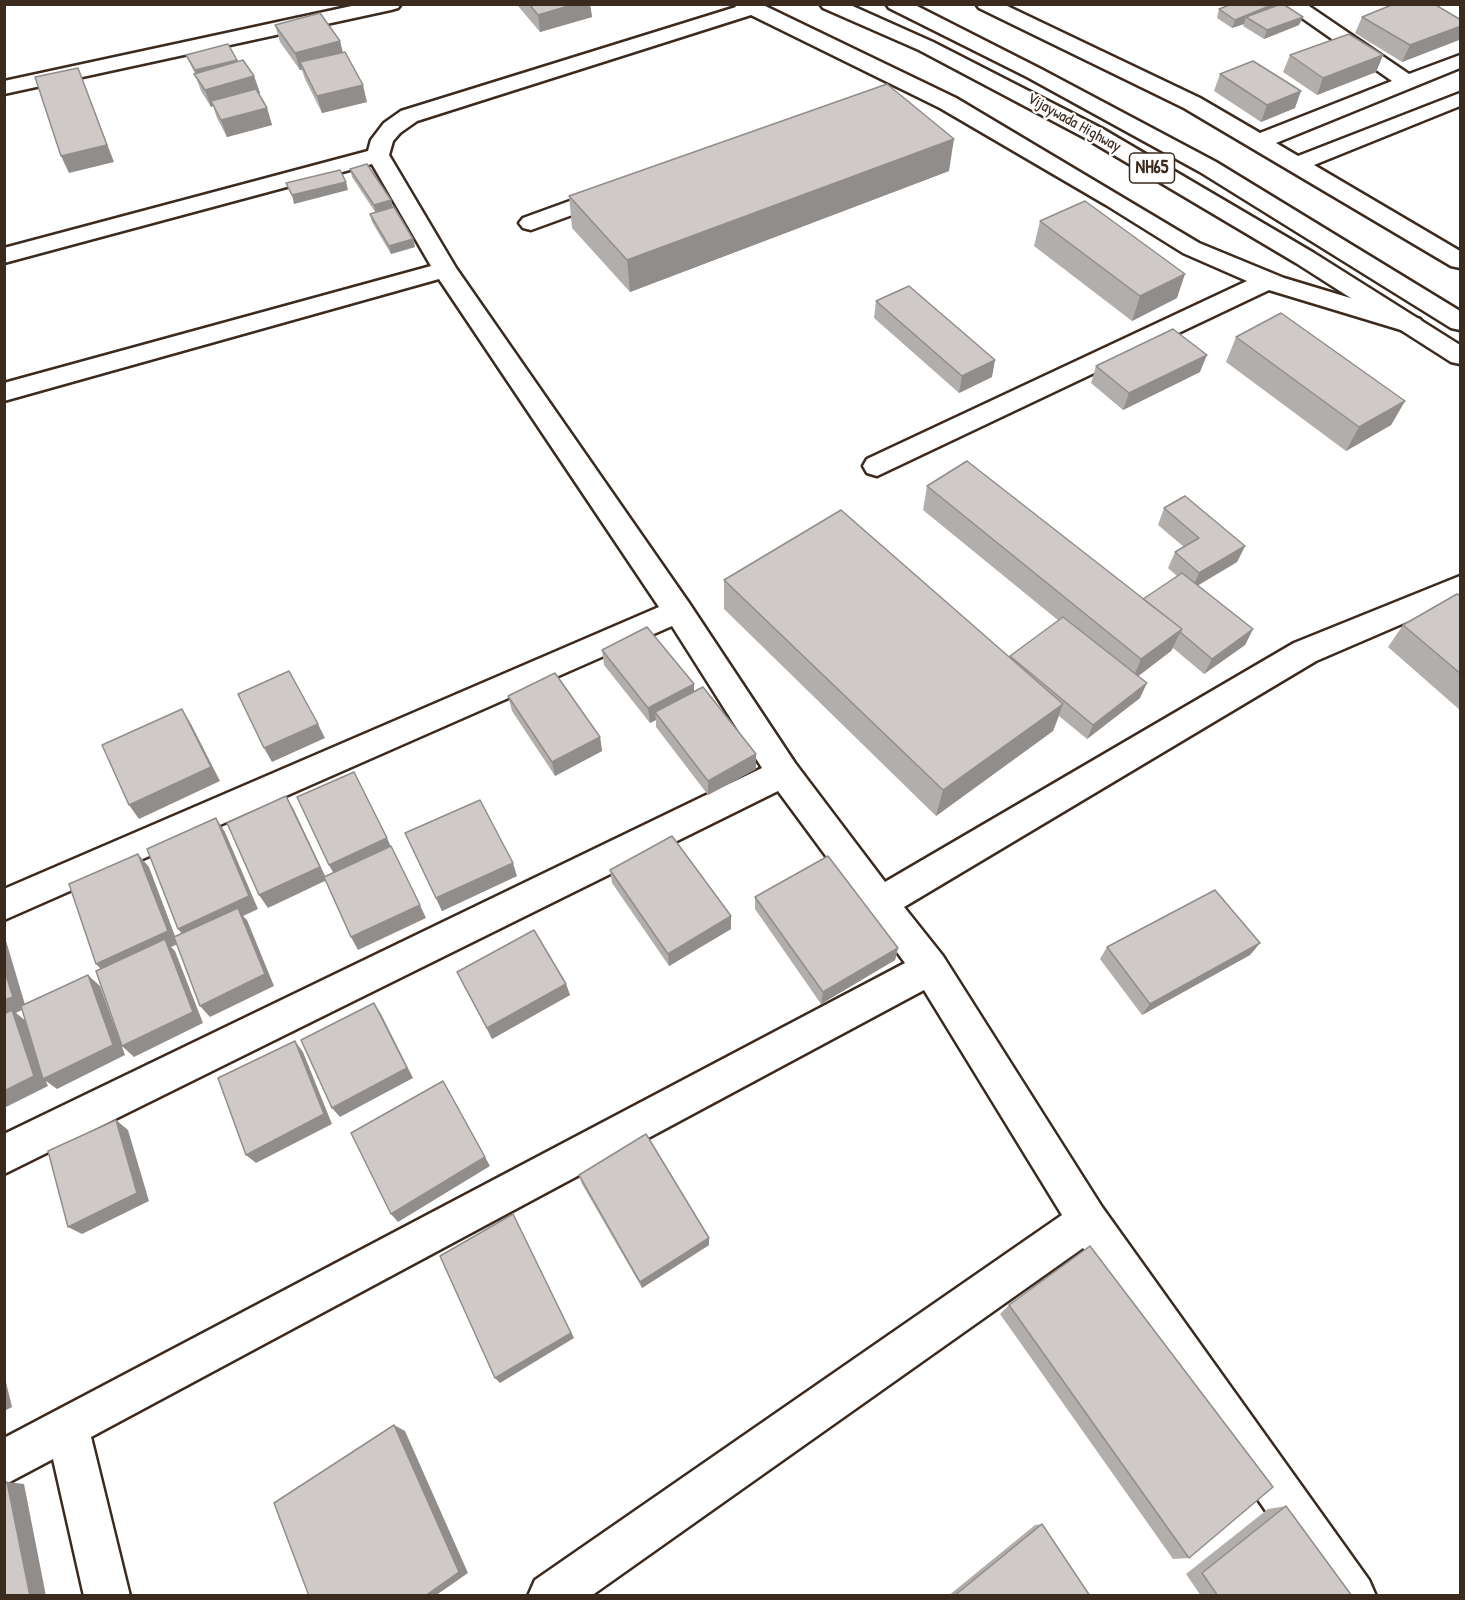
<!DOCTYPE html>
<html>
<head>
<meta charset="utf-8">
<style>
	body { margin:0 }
	#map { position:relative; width:1465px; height:1600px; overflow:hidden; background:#fff; font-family:"Patrick Hand",sans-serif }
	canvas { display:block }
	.frame { position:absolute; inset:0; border:6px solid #3b2a1e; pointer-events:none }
</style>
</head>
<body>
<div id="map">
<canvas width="1465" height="1600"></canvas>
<div class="frame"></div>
</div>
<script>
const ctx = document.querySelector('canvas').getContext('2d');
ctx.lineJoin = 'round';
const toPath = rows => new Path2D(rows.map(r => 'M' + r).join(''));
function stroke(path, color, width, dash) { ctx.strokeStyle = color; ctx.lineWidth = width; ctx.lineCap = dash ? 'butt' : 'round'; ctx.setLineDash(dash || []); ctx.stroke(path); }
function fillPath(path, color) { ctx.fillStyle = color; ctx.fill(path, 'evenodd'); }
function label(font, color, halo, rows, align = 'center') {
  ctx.font = font + ' "Patrick Hand",sans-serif'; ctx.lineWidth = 4.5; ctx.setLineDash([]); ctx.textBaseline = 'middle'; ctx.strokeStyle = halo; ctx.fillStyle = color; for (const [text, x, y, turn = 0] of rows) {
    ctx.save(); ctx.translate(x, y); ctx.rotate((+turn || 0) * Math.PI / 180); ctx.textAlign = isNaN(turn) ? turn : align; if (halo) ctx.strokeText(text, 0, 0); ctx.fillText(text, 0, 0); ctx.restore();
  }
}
const minor = toPath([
	[361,4,401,4,398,8,391,10,4,94,4,81,361,4],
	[734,4,761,4,956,98,1199,243,1284,278,1420,319,1424,325,1420,331,1411,333,1269,290,877,476,867,473,863,466,867,459,1247,281,1183,253,1106,205,940,108,751,15,417,121,400,133,393,141,389,155,456,268,689,603,795,763,885,882,1294,643,1460,576,1460,599,1316,661,904,907,943,956,1102,1207,1369,1580,1376,1596,1325,1596,1083,1248,591,1596,528,1596,535,1580,1062,1215,924,990,91,1437,130,1596,84,1596,53,1459,4,1485,4,1438,905,963,778,791,4,1174,4,1134,762,768,672,626,4,920,4,889,659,607,439,279,4,401,4,383,431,266,372,164,4,263,4,248,368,151,371,140,384,123,401,111,736,7,734,4],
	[976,4,1003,4,1200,98,1260,133,1392,81,1282,4,1306,4,1409,74,1460,55,1460,68,1276,143,1298,156,1460,93,1460,106,1314,165,1460,251,1460,268,1451,266,1184,108,979,8,976,4],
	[611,186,619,188,623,193,619,198,531,230,523,228,519,223,523,218,611,186]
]);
const highway = toPath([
	[820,4,848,4,933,42,1103,129,1314,253,1460,345,1460,364,1451,362,1296,263,1087,139,919,50,823,8,820,4],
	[886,4,913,4,1041,69,1216,162,1460,311,1460,330,1451,328,1200,172,1027,77,889,8,886,4]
]);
stroke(minor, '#3b2a1e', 5);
stroke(highway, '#3b2a1e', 5);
fillPath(minor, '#fff');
fillPath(highway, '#fff');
fillPath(toPath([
	[517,4,590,4,592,17,540,32,518,6],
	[1219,9,1299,25,1264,39,1243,26,1244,24,1232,28,1217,18],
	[1362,17,1461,20,1461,37,1459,40,1402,62,1355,33],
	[275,25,340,41,343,53,367,102,322,113,305,79,302,70,300,70,280,42],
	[186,55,237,60,238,62,254,76,260,93,259,94,267,108,272,125,227,137,217,118,213,106,211,107,201,91,195,74,190,63],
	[1290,55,1383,55,1376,72,1317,95,1283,72],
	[1220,74,1295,108,1261,122,1214,91],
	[350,169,391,200,393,207,413,239,415,247,391,254,372,222,370,214,375,212,352,177],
	[949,171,630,292,572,228,569,196],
	[1040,221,1177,298,1132,321,1034,246],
	[876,301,992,377,959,393,874,318],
	[1236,337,1405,401,1391,425,1346,451,1226,362],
	[1096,366,1200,372,1123,410,1091,383],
	[927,486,1143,599,1177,576,1168,568,1175,552,1184,547,1158,525,1164,508,1245,546,1237,562,1198,585,1253,629,1245,645,1204,674,1173,648,1171,651,1138,676,1140,698,1087,739,1059,716,1053,731,936,816,724,609,724,580,1010,657,1010,656,1059,621,923,510],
	[1461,596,1461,711,1388,647,1403,625],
	[602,650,694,684,694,692,756,769,708,795,656,727,656,720,650,723,604,665],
	[508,696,600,737,602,751,555,776,512,711],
	[405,833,517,876,442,911],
	[610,870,731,929,669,966,612,883],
	[755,897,898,948,895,960,821,1004,755,909],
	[1260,943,1250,955,1142,1015,1100,959,1107,947],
	[457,972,566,984,570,995,492,1039,462,983],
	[579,1175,709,1238,709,1245,642,1288,582,1184],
	[1009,1305,1189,1558,1173,1559,1000,1314],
	[1286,1506,1352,1596,1201,1596,1186,1574,1268,1509],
	[1042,1524,1090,1596,948,1596,1035,1525]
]), '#b2aeab');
fillPath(toPath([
	[575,4,590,4,592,17,540,32,538,15],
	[1274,4,1280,4,1246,17,1244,24,1232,28,1235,20],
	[1303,17,1299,25,1264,39,1267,30],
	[1461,26,1461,37,1459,40,1402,62,1410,45],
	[340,41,344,58,300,62,302,70,300,70,295,53],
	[1383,55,1376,72,1317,95,1323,78],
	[237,60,240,68,198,79,195,70],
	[78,68,114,162,69,173,61,156],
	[254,76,260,93,214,106,211,101,213,106,211,107,205,90],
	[363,85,367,102,322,113,317,96],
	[1301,91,1295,108,1261,122,1267,105],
	[267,108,272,125,227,137,221,120],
	[954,139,949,171,630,292,627,260],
	[346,182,348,190,294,204,292,195],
	[391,200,393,209,376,214,374,205],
	[413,239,415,247,391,254,389,246],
	[1185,274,1177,298,1132,321,1140,296],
	[1207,355,1200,372,1123,410,1129,393],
	[995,360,992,377,959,393,962,376],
	[1405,401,1391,425,1346,451,1359,427],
	[1245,546,1237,562,1192,589,1199,573],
	[1182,629,1171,651,1132,681,1141,659],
	[1253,629,1245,645,1204,674,1212,659],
	[1147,683,1140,698,1087,739,1093,725],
	[694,684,694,699,655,712,656,720,650,723,648,708],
	[1063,704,1053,731,936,816,943,790],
	[182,709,191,724,220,781,139,819,129,805],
	[318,724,325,738,272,762,264,748],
	[600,737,602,751,555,776,552,762],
	[756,754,756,769,708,795,708,781],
	[286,796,294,810,327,880,268,908,259,895],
	[216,818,225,832,258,909,243,916,247,920,274,986,210,1017,200,1006,188,941,178,929],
	[387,838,393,851,336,878,329,865],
	[138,854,149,867,178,944,171,947,175,951,203,1023,134,1057,122,1046,108,976,96,964],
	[513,863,517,876,442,911,436,898],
	[420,905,426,918,358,950,351,937],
	[731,916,731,929,669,966,668,954],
	[4,934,26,1008,16,1013,26,1021,88,975,100,986,125,1055,57,1089,46,1081,48,1086,4,1108],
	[1260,943,1250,955,1142,1015,1150,1004],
	[898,948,895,960,821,1004,823,992],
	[566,984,570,995,492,1039,487,1028],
	[374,1003,381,1014,413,1078,340,1117,332,1108],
	[295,1041,303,1052,332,1124,256,1163,246,1155],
	[443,1081,490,1166,398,1222,391,1214],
	[116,1120,128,1130,149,1201,82,1234,68,1227],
	[513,1214,574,1338,500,1383,495,1378],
	[709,1238,709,1245,642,1288,640,1282],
	[4,1374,12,1407,4,1411],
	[394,1425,405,1431,468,1573,435,1596,425,1596],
	[7,1482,24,1484,46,1596,30,1596]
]), '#918d8b');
const building = toPath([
	[529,4,575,4,538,15,529,4],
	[1232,4,1274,4,1235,20,1219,9,1232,4],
	[1281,4,1283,4,1303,17,1267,30,1246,17,1281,4],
	[1394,4,1434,4,1461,20,1461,26,1410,45,1362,17,1394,4],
	[320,13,340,41,295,53,275,25,320,13],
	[1349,34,1383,55,1323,78,1290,55,1349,34],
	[228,44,237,60,195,70,186,55,228,44],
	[345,52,363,85,317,96,300,62,345,52],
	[243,60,254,76,205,90,194,74,243,60],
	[1253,61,1301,91,1267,105,1220,74,1253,61],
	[78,68,107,145,61,156,35,77,78,68],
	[887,84,954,139,627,260,569,196,887,84],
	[256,89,267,108,221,120,211,101,256,89],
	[367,164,391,200,374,205,350,169,367,164],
	[340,170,346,182,292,195,286,183,340,170],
	[1085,201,1185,274,1140,296,1040,221,1085,201],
	[394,207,413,239,389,246,370,214,394,207],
	[909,286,995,360,962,376,876,301,909,286],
	[1281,313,1405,401,1359,427,1236,337,1281,313],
	[1173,329,1207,355,1129,393,1096,366,1173,329],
	[967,461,1182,629,1141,659,927,486,967,461],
	[1185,496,1245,546,1199,573,1175,552,1199,538,1164,508,1185,496],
	[841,510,1063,704,943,790,724,580,841,510],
	[1182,573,1253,629,1212,659,1180,632,1182,629,1143,599,1182,573],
	[1457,594,1461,596,1461,674,1403,625,1457,594],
	[1063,617,1147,683,1093,725,1010,656,1063,617],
	[647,627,694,684,648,708,602,650,647,627],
	[289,671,318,724,264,748,238,694,289,671],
	[555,673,600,737,552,762,508,696,555,673],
	[703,687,756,754,708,781,655,712,703,687],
	[182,709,211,767,129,805,102,745,182,709],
	[354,772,387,838,329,865,297,797,354,772],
	[286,796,320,867,259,895,227,823,286,796],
	[480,800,513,863,436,898,405,833,480,800],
	[216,818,249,896,178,929,147,849,216,818],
	[672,836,731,916,668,954,610,870,672,836],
	[391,846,420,905,351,937,324,877,391,846],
	[138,854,168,931,96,964,69,884,138,854],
	[828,856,898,948,823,992,755,897,828,856],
	[1215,890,1260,943,1150,1004,1107,947,1215,890],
	[238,908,265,974,200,1006,174,937,238,908],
	[534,930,566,984,487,1028,457,972,534,930],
	[165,939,193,1012,122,1046,96,971,165,939],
	[4,969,13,997,4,1000,4,969],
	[88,975,113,1045,43,1079,21,1006,88,975],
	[374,1003,407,1068,332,1108,301,1040,374,1003],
	[12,1010,34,1076,4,1091,4,1014,12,1010],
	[295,1041,324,1114,246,1155,218,1078,295,1041],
	[443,1081,485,1157,391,1214,351,1133,443,1081],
	[116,1120,137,1193,68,1227,48,1151,116,1120],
	[646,1134,709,1238,640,1282,579,1175,646,1134],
	[513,1214,571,1333,495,1378,440,1256,513,1214],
	[1090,1246,1273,1487,1189,1558,1009,1305,1090,1246],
	[394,1425,459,1572,425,1596,309,1596,274,1503,394,1425],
	[7,1482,30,1596,4,1596,4,1483,7,1482],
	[1286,1506,1352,1596,1218,1596,1202,1573,1286,1506],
	[1042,1524,1090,1596,954,1596,1042,1524]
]);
fillPath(building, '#cfcac7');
stroke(building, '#918d8b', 1.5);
label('16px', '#3b2a1e', '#fff', [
	["Vijaywada Highway",1074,123,29]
]);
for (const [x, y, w] of [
	[1152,168,45]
]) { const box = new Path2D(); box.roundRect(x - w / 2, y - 15, w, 30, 4.5); ctx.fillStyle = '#fff'; ctx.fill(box); stroke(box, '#3b2a1e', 1.5); }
label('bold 18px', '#3b2a1e', null, [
	["NH65",1152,168]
]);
</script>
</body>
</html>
